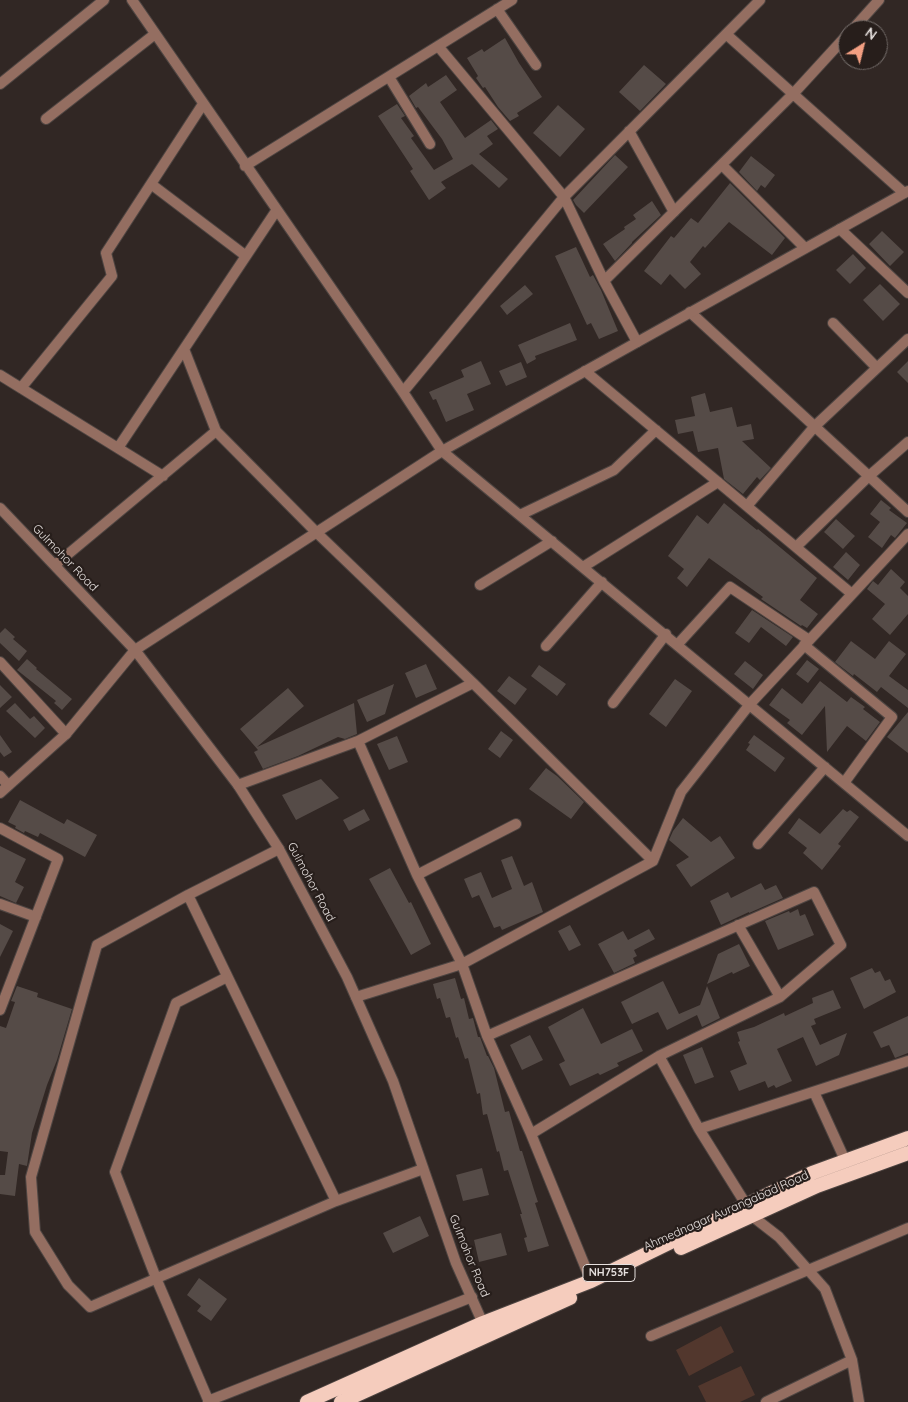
<!DOCTYPE html>
<html>
<head>
<meta charset="utf-8">
<style>
	body { margin:0 }
	#map { position:relative; width:908px; height:1402px; overflow:hidden; background:#312724; font-family:Quicksand,sans-serif }
	canvas { display:block }
	.north { position:absolute; left:838px; top:20px; width:50px; height:50px; box-sizing:border-box; background:#271e1b; border:1px solid #736c69; border-radius:50%; rotate:36deg; font-size:14px; font-weight:700; line-height:20px; text-align:center; color:#e6e0de }
	.north::after { content:''; display:block; margin:auto; width:18px; height:22px; background:#f39f82; clip-path:polygon(50% 0,100% 100%,50% 72%,0 100%) }
</style>
</head>
<body>
<div id="map">
<canvas width="908" height="1402"></canvas>
<div class="north">N</div>
</div>
<script>
const ctx = document.querySelector('canvas').getContext('2d');
ctx.lineJoin = 'round';
function fillPath(path, color) { ctx.fillStyle = color; ctx.fill(path, 'evenodd'); }
const toPath = rows => new Path2D(rows.map(r => 'M' + r).join(''));
function stroke(path, color, width, dash) { ctx.strokeStyle = color; ctx.lineWidth = width; ctx.lineCap = dash ? 'butt' : 'round'; ctx.setLineDash(dash || []); ctx.stroke(path); }
function label(font, color, halo, rows, align = 'center') {
  ctx.font = font + ' Quicksand,sans-serif'; ctx.lineWidth = 4.5; ctx.setLineDash([]); ctx.textBaseline = 'middle'; ctx.strokeStyle = halo; ctx.fillStyle = color; for (const [text, x, y, turn = 0] of rows) {
    ctx.save(); ctx.translate(x, y); ctx.rotate((+turn || 0) * Math.PI / 180); ctx.textAlign = isNaN(turn) ? turn : align; if (halo) ctx.strokeText(text, 0, 0); ctx.fillText(text, 0, 0); ctx.restore();
  }
}
fillPath(toPath([
	[721,1326,734,1352,689,1376,676,1350],
	[741,1366,755,1395,740,1402,706,1402,698,1386]
]), '#52372d');
fillPath(toPath([
	[505,38,519,63,542,97,517,113,519,116,510,121,498,107,485,87,483,88,476,78,478,76,467,58,482,49,484,52],
	[644,65,666,84,640,111,619,92],
	[446,75,457,90,440,102,465,138,491,120,498,129,487,136,493,144,479,154,508,179,499,188,472,164,441,182,446,188,429,200,410,171,413,169,378,116,397,104,405,116,401,118,414,136,411,138,434,170,453,159,442,139,418,107,416,108,409,96,426,83,428,87],
	[558,105,585,129,560,157,533,133],
	[615,155,628,167,584,213,576,205,573,200],
	[751,156,775,175,765,188,761,185,757,191,739,172],
	[730,183,785,238,772,255,729,222,705,248,703,246,690,262,701,274,685,289,670,274,661,285,644,271,671,236,674,238,691,218,698,223],
	[652,201,661,215,632,242,632,243,615,261,603,244,625,229,624,227,636,219,633,215],
	[882,231,904,252,890,266,869,244],
	[576,247,590,277,593,275,601,290,618,331,599,339,591,323,587,325,555,256],
	[853,254,866,268,850,284,836,270],
	[880,284,900,304,883,321,863,300],
	[525,285,533,294,507,315,500,306],
	[570,323,577,340,535,356,536,359,527,364,518,345],
	[481,361,491,384,467,394,474,410,446,422,436,399,433,400,429,392,464,377,461,370],
	[908,361,908,383,897,372],
	[521,362,527,377,506,386,499,371],
	[705,393,710,412,732,407,737,427,751,424,754,439,742,441,771,468,760,480,757,477,743,494,724,479,718,448,698,452,693,431,678,434,675,420,695,416,691,397],
	[881,500,891,508,889,510,907,523,895,538,891,535,882,548,868,537,880,522,870,514],
	[724,503,757,530,758,529,817,578,800,600,818,614,807,628,802,625,801,626,761,599,763,597,709,558,687,587,677,578,684,569,668,556,697,515,708,524],
	[836,519,855,536,843,549,824,532],
	[846,552,860,565,848,580,833,567],
	[891,569,905,582,900,588,908,596,908,614,890,635,872,619,885,604,867,589,873,581,878,585],
	[752,610,793,637,786,646,761,627,749,643,735,633],
	[5,628,15,637,13,639,27,651,19,661,0,643,0,633],
	[851,641,875,659,889,641,906,654,889,676,908,690,908,708,881,687,877,692,854,674,853,676,835,662],
	[27,659,37,668,36,669,72,699,62,710,54,703,56,701,17,670],
	[807,660,819,669,808,683,796,674],
	[745,661,763,675,753,689,734,674],
	[426,664,437,689,416,698,405,673],
	[539,665,566,684,557,696,531,676],
	[509,676,527,689,515,705,497,691],
	[675,679,692,691,666,727,649,714],
	[820,681,847,702,851,697,865,707,863,709,880,722,866,741,847,726,827,752,825,706,802,735,787,723,790,720,769,705,782,688,802,704],
	[394,684,385,714,367,722,357,700],
	[0,685,12,697,0,708],
	[288,688,304,706,257,747,354,703,357,734,345,739,338,737,298,756,263,769,254,752,258,750,240,729],
	[15,703,30,719,34,716,45,728,35,738,6,711],
	[908,712,908,753,887,737],
	[501,731,513,740,500,758,488,749],
	[0,735,12,752,4,757,0,752],
	[754,735,785,758,775,772,746,750,750,744,748,743],
	[397,736,408,762,389,770,377,744],
	[546,768,557,776,584,802,571,819,529,789],
	[321,779,339,798,296,820,282,795],
	[20,800,64,824,67,819,97,835,85,857,40,833,38,837,25,831,24,833,15,828,16,826,8,822],
	[364,809,370,820,349,831,343,820],
	[843,809,847,812,850,810,859,817,838,844,841,846,822,870,803,853,807,848,788,833,799,818,820,834],
	[683,818,711,842,720,836,735,858,691,887,676,865,689,857,669,840,673,831],
	[0,846,26,859,15,882,24,887,16,903,0,896],
	[512,856,524,886,532,882,543,912,502,930,500,926,494,928,479,895,472,898,464,879,481,872,492,898,512,889,501,860],
	[390,868,409,903,411,902,431,944,411,955,369,879],
	[761,883,765,890,776,885,783,898,749,913,749,912,721,925,710,901,728,892,731,898],
	[798,909,800,916,805,914,814,935,778,950,765,921,789,911,790,913],
	[0,924,13,931,0,957],
	[570,925,581,945,569,951,558,931],
	[649,929,655,939,634,950,637,956,633,958,635,963,614,973,598,944,623,931,628,940],
	[739,944,750,966,733,974,732,972,707,984,718,954],
	[872,968,875,973,880,971,885,981,890,979,896,992,864,1009,850,978],
	[455,978,461,999,464,998,469,1019,473,1018,478,1037,480,1037,487,1056,488,1056,494,1068,505,1112,509,1111,520,1151,522,1151,534,1190,538,1202,535,1203,549,1246,528,1252,524,1238,527,1237,520,1214,522,1214,508,1170,504,1171,499,1151,497,1152,487,1114,483,1115,480,1093,477,1094,468,1058,465,1059,458,1037,456,1038,450,1017,446,1018,440,998,437,999,433,984],
	[663,981,679,1014,700,1005,707,986,720,1018,702,1027,697,1015,667,1030,658,1012,632,1024,621,1002],
	[17,986,38,993,37,997,72,1009,57,1060,47,1085,32,1133,27,1166,19,1164,15,1196,0,1194,0,1175,5,1175,8,1152,0,1151,0,1026,6,1028,15,1002,11,1001],
	[833,990,841,1008,814,1019,816,1024,811,1026,820,1045,847,1033,839,1055,816,1066,803,1037,777,1049,792,1081,776,1088,774,1085,768,1088,765,1081,739,1091,730,1071,747,1064,738,1042,740,1041,737,1032,754,1027,784,1013,785,1016,813,1003,812,998],
	[583,1008,601,1044,632,1029,643,1051,617,1063,619,1066,600,1075,598,1073,570,1086,559,1064,565,1061,548,1027],
	[908,1016,908,1053,895,1058,889,1045,881,1048,873,1032],
	[530,1035,543,1060,522,1070,510,1045],
	[702,1047,714,1077,695,1084,683,1055],
	[482,1168,489,1195,463,1201,456,1175],
	[420,1216,429,1236,393,1253,383,1233],
	[501,1233,507,1255,479,1262,474,1240],
	[199,1278,227,1299,211,1321,197,1311,201,1306,187,1295]
]), '#554b47');
const minor = toPath([
	[132,0,403,392,442,451,908,836],
	[497,9,536,65],
	[852,30,879,0],
	[726,34,904,193],
	[438,46,564,197,604,281,637,342],
	[389,77,430,144],
	[0,84,104,0],
	[46,119,155,34],
	[629,131,674,212],
	[722,165,805,248],
	[245,166,512,0],
	[151,184,246,256],
	[840,229,908,293],
	[604,281,794,93,848,34],
	[690,312,908,512],
	[833,323,877,368],
	[184,349,216,431],
	[585,371,852,594],
	[0,375,163,476],
	[21,388,112,276,106,253,203,104],
	[403,392,564,197,760,0],
	[118,448,276,211],
	[747,506,815,426,908,339],
	[520,515,614,470,656,430],
	[796,547,869,476,908,442],
	[55,565,216,431,316,532,473,683,358,741,238,785],
	[583,567,718,482],
	[480,585,552,541],
	[678,644,730,587,809,640],
	[804,645,892,717,844,783],
	[546,646,602,582],
	[0,662,66,734],
	[613,703,666,634],
	[358,741,417,875,462,964,487,1036,531,1134,591,1281],
	[0,776,8,785],
	[0,828,58,859,0,1010],
	[758,844,825,767],
	[279,849,188,895,97,945,31,1177,35,1232,68,1285,90,1307,336,1201,423,1169],
	[653,861,681,792,750,704,908,534],
	[417,875,516,824],
	[188,895,336,1201],
	[0,904,36,917],
	[738,925,780,997],
	[356,997,462,964,653,861,473,683],
	[487,1036,814,892,841,945,780,997,659,1056,531,1134],
	[659,1056,699,1129,747,1206],
	[814,1092,845,1160],
	[699,1129,908,1061],
	[752,1216,779,1237,825,1289,852,1360,859,1402],
	[651,1336,908,1228],
	[208,1401,472,1297],
	[209,1402,156,1278,115,1172,176,1003,227,977],
	[766,1402,852,1360]
]);
const tertiary = toPath([
	[0,508,135,650,238,785,279,849,347,977,393,1081,456,1263,485,1328],
	[0,793,66,734,135,650,442,451,908,191]
]);
const trunk = toPath([
	[681,1248,817,1186,908,1153],
	[307,1402,483,1323,591,1281,812,1173,908,1138],
	[341,1402,570,1298]
]);
stroke(minor, '#4e4542', 12);
stroke(tertiary, '#4e4542', 12);
stroke(trunk, '#4e4542', 16);
stroke(minor, '#946e61', 10);
stroke(tertiary, '#946e61', 10);
stroke(trunk, '#f5ccbd', 14);
for (const [x, y, w] of [
	[609,1273,52]
]) { const box = new Path2D(); box.roundRect(x - w / 2, y - 8.5, w, 17, 4); ctx.fillStyle = '#271e1b'; ctx.fill(box); stroke(box, '#e6e0de', 1); }
label('bold 11px', '#e6e0de', null, [
	["NH753F",609,1273]
]);
label('12px', '#e6e0de', '#271e1b', [
	["Gulmohor Road",65,558,46],
	["Gulmohor Road",311,882,62],
	["Ahmednagar Aurangabad Road",726,1211,-24],
	["Gulmohor Road",469,1256,68]
]);
</script>
</body>
</html>
